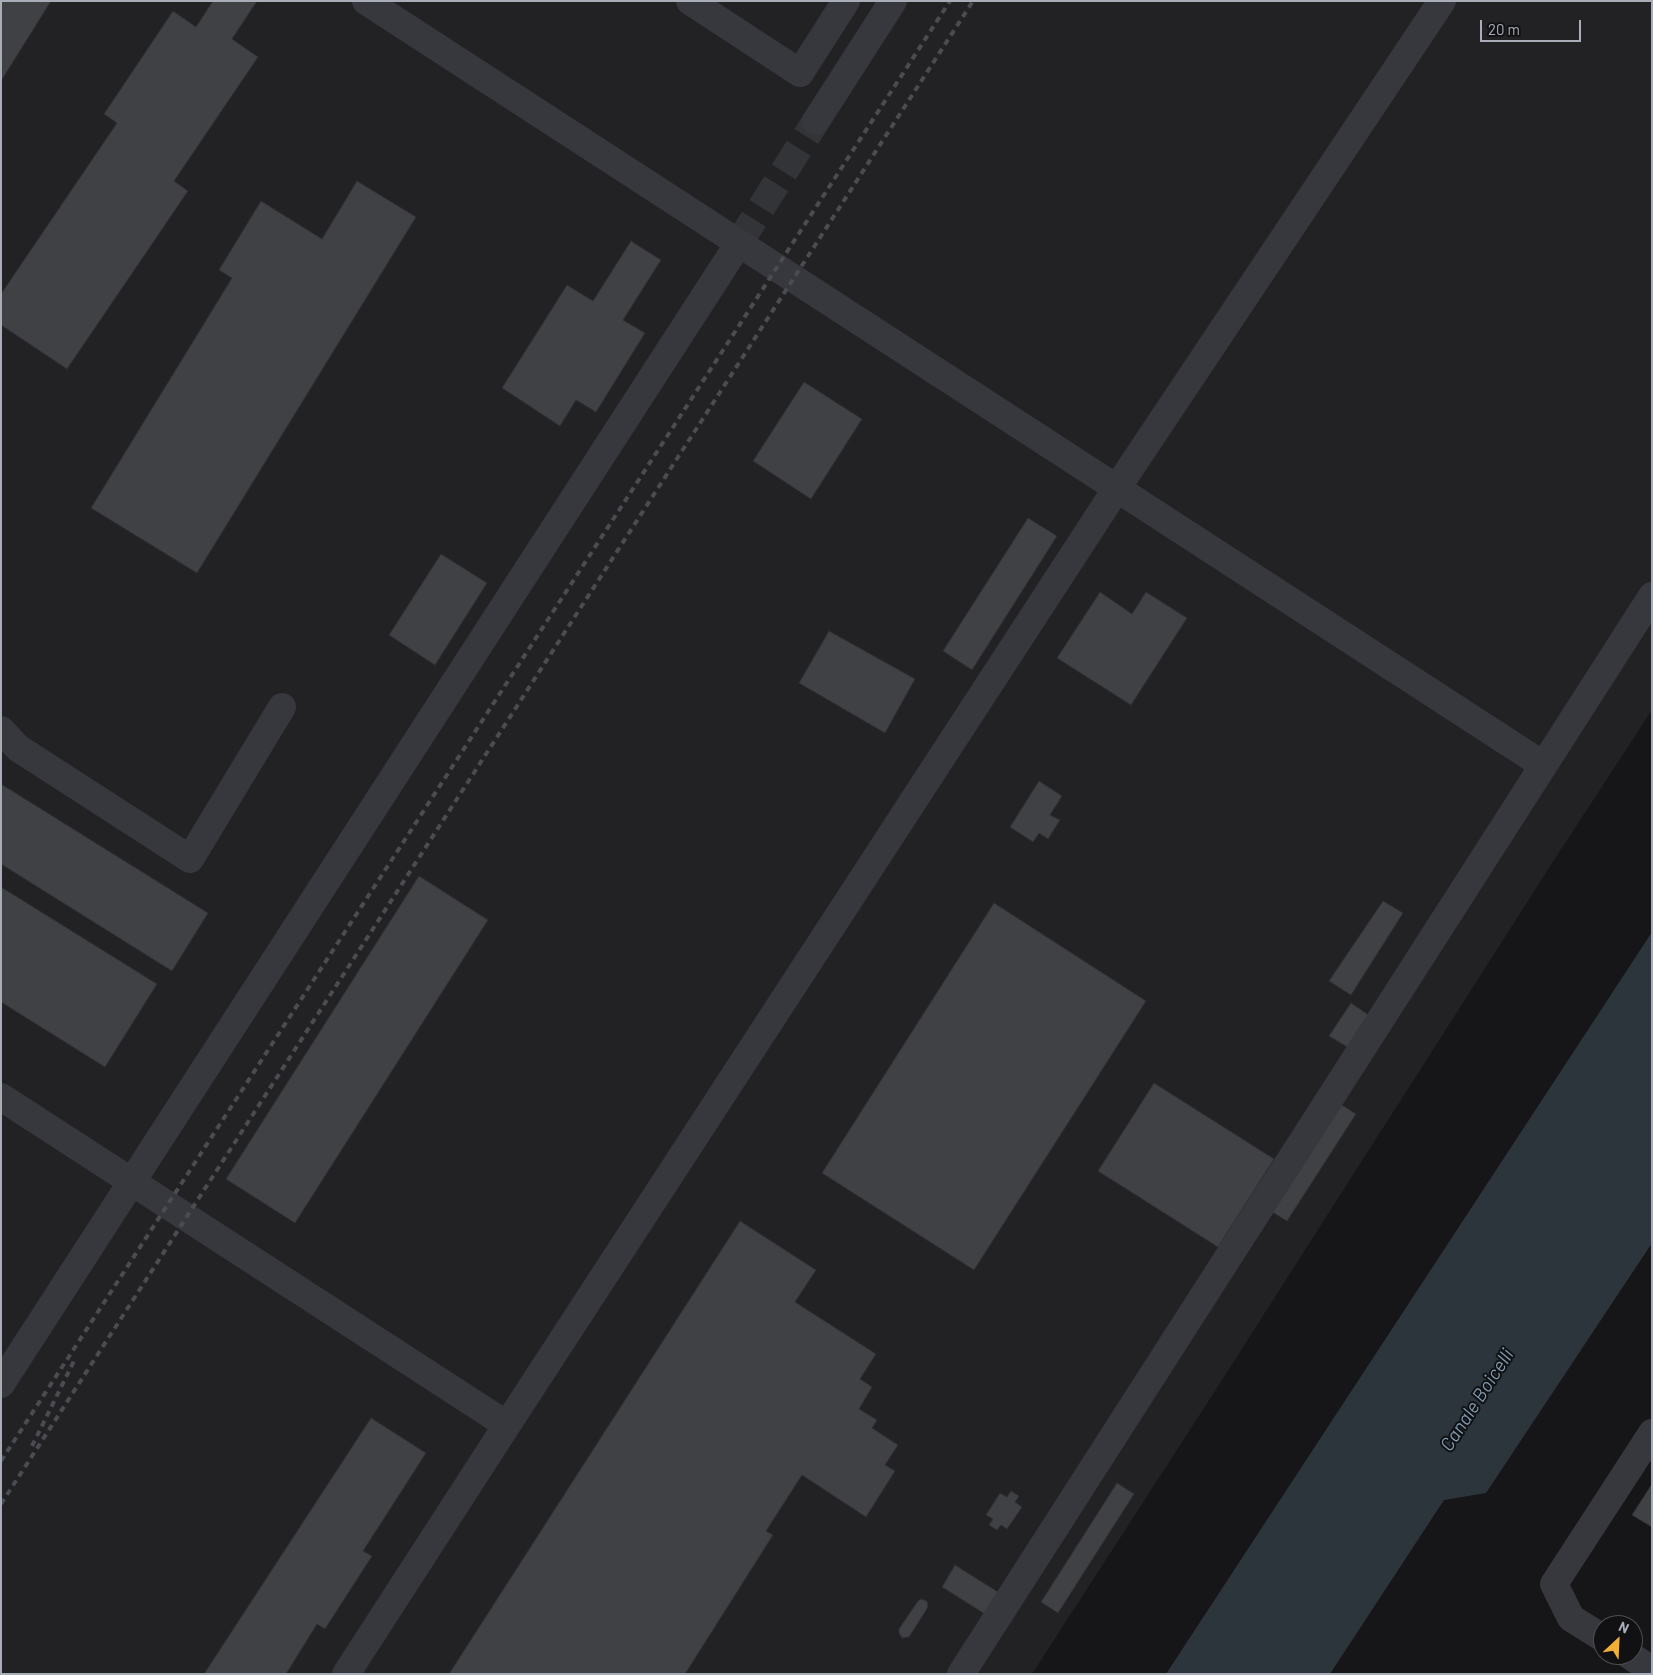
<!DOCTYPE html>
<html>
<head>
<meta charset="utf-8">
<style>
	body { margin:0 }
	#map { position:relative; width:1653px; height:1675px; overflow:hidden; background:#161618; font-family:Barlow,sans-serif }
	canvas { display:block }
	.frame { position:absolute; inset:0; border:2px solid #a8adb8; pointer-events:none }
	.north { position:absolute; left:1593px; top:1615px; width:50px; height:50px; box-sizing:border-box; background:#111113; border:1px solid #4d4f55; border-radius:50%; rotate:25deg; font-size:14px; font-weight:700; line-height:20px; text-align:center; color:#a8adb8 }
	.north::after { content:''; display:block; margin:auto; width:18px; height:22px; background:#f2b134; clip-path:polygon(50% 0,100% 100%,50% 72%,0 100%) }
	.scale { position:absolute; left:1480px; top:20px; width:101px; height:22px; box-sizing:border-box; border:2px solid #a8adb8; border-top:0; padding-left:6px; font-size:15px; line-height:18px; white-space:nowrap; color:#a8adb8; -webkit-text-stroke:4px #111113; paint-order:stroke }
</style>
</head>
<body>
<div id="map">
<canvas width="1653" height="1675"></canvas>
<div class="frame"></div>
<div class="north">N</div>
<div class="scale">20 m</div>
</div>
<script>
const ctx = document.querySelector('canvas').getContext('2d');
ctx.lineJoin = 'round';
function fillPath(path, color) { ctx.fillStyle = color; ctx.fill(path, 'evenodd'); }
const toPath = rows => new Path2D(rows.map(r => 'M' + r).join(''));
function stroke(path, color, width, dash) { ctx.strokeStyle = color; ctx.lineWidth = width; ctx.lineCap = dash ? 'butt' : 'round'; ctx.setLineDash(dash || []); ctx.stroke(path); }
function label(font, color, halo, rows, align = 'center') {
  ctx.font = font + ' Barlow,sans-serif'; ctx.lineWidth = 4; ctx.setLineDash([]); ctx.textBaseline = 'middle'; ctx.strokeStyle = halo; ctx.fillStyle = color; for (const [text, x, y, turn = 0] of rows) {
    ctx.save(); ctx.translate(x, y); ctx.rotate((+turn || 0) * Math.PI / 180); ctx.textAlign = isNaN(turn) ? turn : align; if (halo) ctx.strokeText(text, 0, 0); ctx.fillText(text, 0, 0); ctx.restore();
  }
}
fillPath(toPath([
	[1,1,1652,1,1652,710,1558,854,1206,1405,1032,1674,1,1674]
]), '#222225');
fillPath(toPath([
	[1652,932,1652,1243,1486,1493,1444,1500,1330,1674,1166,1674]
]), '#2c353c');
const building = toPath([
	[1,1,51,1,1,81,1,1],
	[213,1,257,1,232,39,258,57,174,181,188,191,67,369,1,325,1,294,117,123,104,114,173,11,196,27,213,1],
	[357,181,416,217,197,573,91,508,232,278,219,270,261,201,322,239,357,181],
	[631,241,661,260,623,320,645,333,596,412,576,400,560,426,502,388,567,285,593,301,631,241],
	[804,382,862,419,811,499,753,461,804,382],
	[1028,518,1057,536,972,670,943,651,1028,518],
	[441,554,487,583,435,665,389,635,441,554],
	[1100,592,1132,614,1146,592,1187,618,1131,705,1057,658,1100,592],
	[829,631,915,679,885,733,799,683,829,631],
	[1039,781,1062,796,1050,815,1060,820,1048,839,1039,833,1033,842,1010,827,1039,781],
	[1,784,208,913,172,971,1,864,1,784],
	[419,876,488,920,295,1223,226,1179,419,876],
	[1,887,157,984,105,1067,1,1002,1,887],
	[1383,901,1403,913,1351,995,1329,981,1383,901],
	[994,903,1146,1001,974,1270,822,1173,994,903],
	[1351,1003,1370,1016,1349,1048,1329,1036,1351,1003],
	[1154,1083,1274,1159,1218,1247,1098,1171,1154,1083],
	[1334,1100,1356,1114,1287,1221,1264,1207,1334,1100],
	[740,1221,816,1270,795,1302,876,1354,860,1379,872,1387,859,1409,877,1420,872,1428,898,1445,885,1465,895,1471,866,1517,802,1475,766,1531,773,1535,685,1674,449,1674,740,1221],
	[371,1418,426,1453,363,1551,372,1556,325,1629,317,1624,286,1674,204,1674,371,1418],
	[1117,1483,1134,1494,1058,1613,1041,1602,1117,1483],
	[1652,1484,1652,1527,1632,1515,1652,1484],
	[1011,1491,1019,1496,1015,1502,1022,1507,1007,1529,1001,1525,997,1530,989,1525,993,1519,986,1515,1000,1493,1007,1497,1011,1491],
	[955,1565,998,1592,985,1614,942,1587,955,1565],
	[921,1599,927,1601,928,1607,909,1637,902,1638,899,1633,899,1629,918,1601,921,1599]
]);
fillPath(building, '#404145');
stroke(building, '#303034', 1);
stroke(toPath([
	[739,243,816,121]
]), '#333438', 28, [28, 14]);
stroke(toPath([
	[366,1,1543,765],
	[690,1,800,73,846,1],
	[816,121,893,1],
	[1,730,18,748,190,859,282,707],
	[1,1097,507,1425],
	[1,1384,739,243],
	[1603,1638,1571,1618,1554,1584,1652,1433],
	[1629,1655,1652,1670],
	[346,1674,507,1425,1117,488,1442,1],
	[961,1674,1652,596]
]), '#37383d', 28);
stroke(toPath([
	[32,1446,74,1361],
	[1,1461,950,1],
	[1,1504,973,1]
]), '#4a4c52', 4, [6, 5]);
label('italic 19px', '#7f9bb3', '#111113', [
	["Canale Boicelli",1477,1400,-57]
]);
</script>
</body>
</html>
